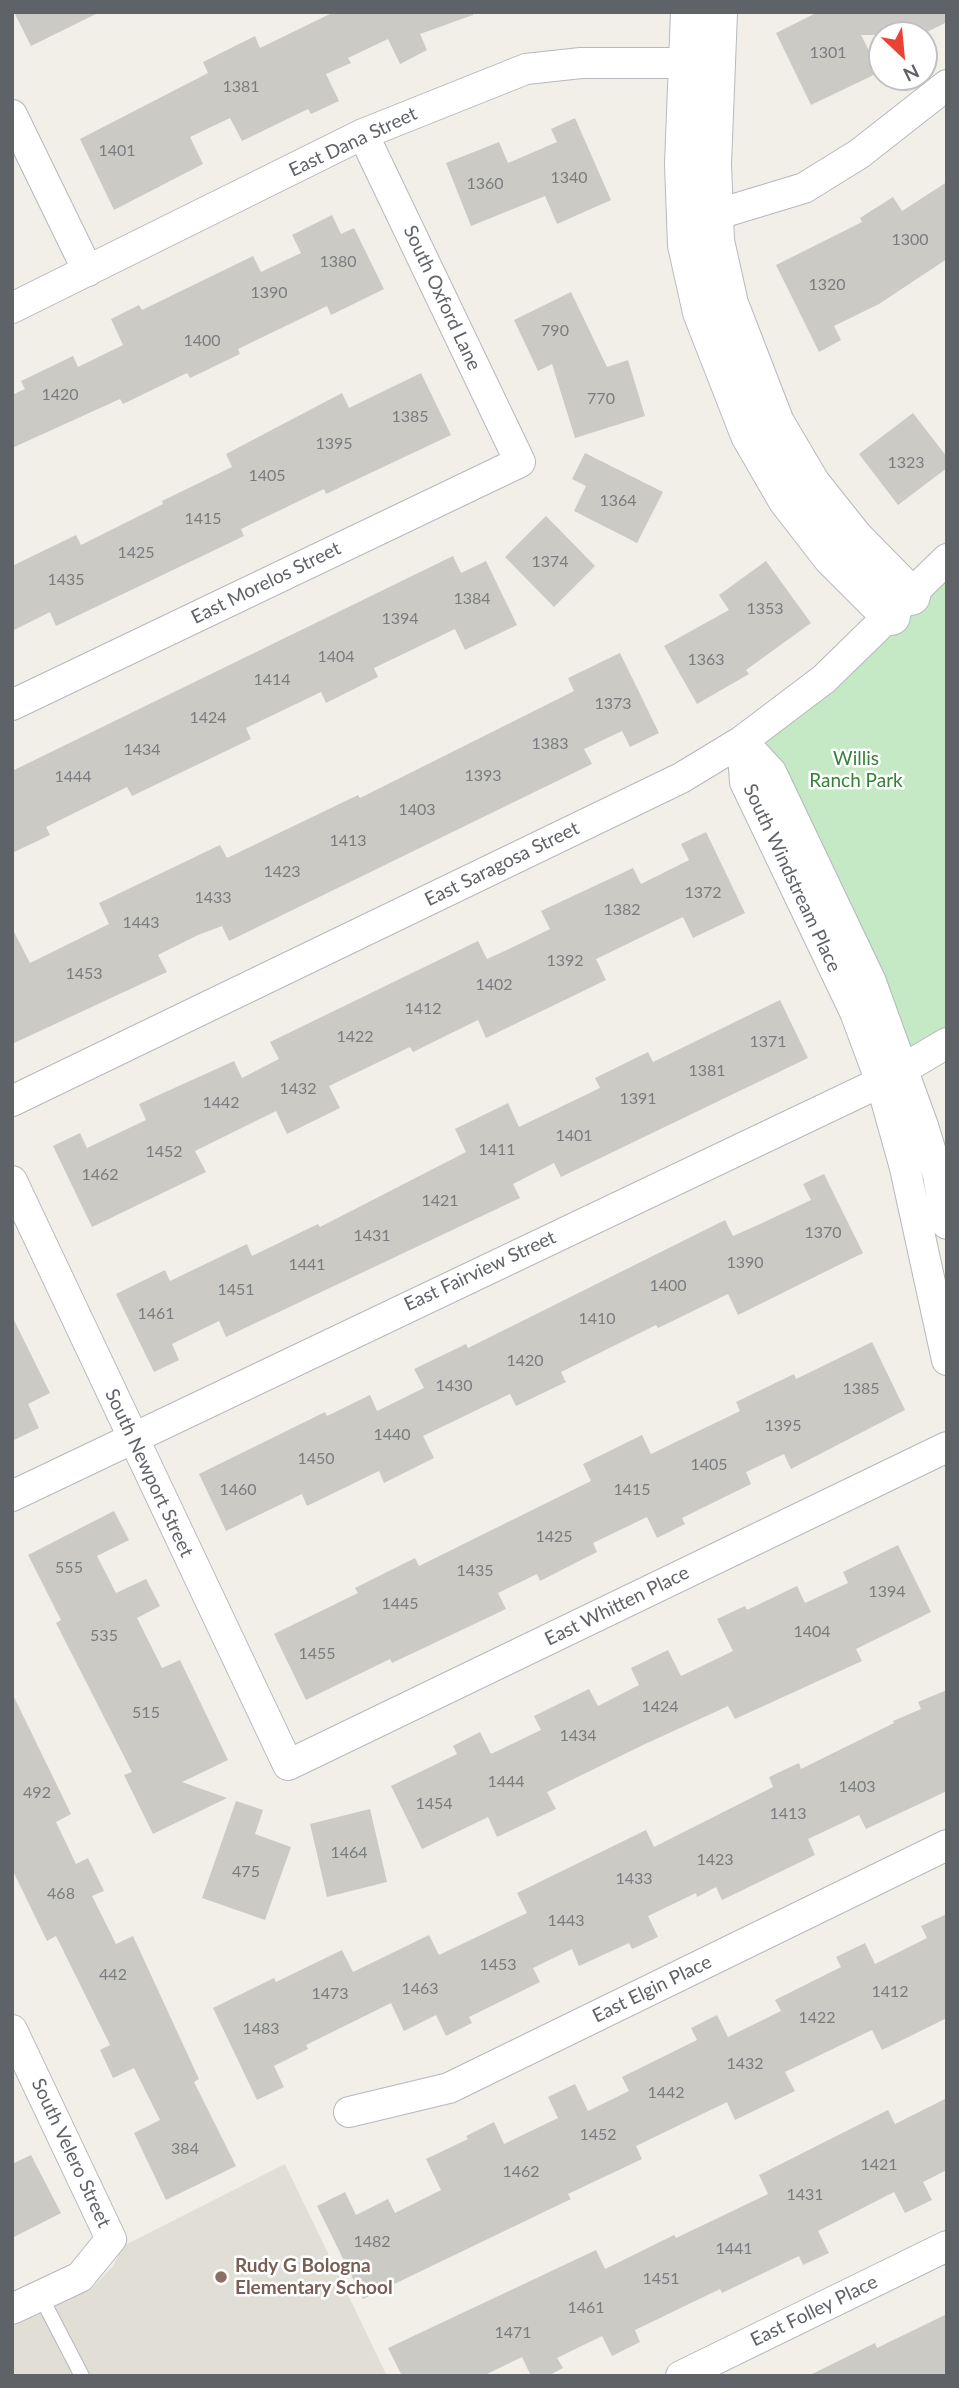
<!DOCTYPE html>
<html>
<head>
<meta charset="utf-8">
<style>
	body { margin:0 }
	#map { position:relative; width:959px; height:2388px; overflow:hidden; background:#f1efe8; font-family:Lato,sans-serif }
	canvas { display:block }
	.frame { position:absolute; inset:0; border:14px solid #5f6368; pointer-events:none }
	.north { position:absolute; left:868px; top:21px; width:70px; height:70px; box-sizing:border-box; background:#fff; border:2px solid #bfc1c3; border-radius:50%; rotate:154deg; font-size:19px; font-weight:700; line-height:28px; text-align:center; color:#5f6368 }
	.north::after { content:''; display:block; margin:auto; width:24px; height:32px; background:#ea4335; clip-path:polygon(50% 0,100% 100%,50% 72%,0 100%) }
</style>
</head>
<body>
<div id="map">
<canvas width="959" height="2388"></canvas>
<div class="frame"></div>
<div class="north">N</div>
</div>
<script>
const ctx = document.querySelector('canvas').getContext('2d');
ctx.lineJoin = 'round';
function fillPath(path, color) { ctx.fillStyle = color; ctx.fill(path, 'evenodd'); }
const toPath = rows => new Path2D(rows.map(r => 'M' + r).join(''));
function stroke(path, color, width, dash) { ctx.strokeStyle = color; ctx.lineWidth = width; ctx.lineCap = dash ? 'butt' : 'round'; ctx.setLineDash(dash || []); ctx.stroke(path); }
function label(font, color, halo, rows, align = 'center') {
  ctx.font = font + ' Lato,sans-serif'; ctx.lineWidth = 5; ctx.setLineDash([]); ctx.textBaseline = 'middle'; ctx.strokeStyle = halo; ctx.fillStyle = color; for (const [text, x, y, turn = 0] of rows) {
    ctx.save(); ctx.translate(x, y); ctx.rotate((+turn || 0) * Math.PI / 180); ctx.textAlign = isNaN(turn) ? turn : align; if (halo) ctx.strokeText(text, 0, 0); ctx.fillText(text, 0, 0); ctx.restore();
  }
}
fillPath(toPath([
	[285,2164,387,2376,12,2376,12,2327,92,2288,113,2266,123,2246]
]), '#e1ded6');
fillPath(toPath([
	[947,559,947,1043,892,1076,742,741]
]), '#c5e8c5');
fillPath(toPath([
	[14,12,100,12,31,46],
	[334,12,473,12,473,15,420,34,427,50,400,64,388,39,348,58,351,63,326,74,339,101,311,114,308,109,242,141,230,118,190,137,203,164,114,210,80,139,208,73,203,62,255,36,260,48],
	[818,12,947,12,947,22,921,35,861,35,880,72,811,105,776,33],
	[575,118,611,200,557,224,545,196,471,226,446,163,499,142,508,163,557,142,551,129],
	[947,182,947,259,879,304,834,326,841,340,819,352,776,265,862,222,860,218,893,197,902,211],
	[332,215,341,234,354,228,384,289,331,315,327,306,238,349,240,354,190,378,187,373,123,404,120,399,12,448,12,395,25,389,21,381,73,356,78,367,123,345,111,319,139,305,142,310,253,256,261,272,301,253,292,235],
	[571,292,607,367,628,360,645,416,575,438,552,364,538,371,514,320],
	[421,373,451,435,326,494,324,489,241,529,244,536,56,626,50,612,12,631,12,566,76,535,81,545,163,504,162,501,232,467,226,454,342,393,349,408],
	[913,413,947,457,947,468,898,505,859,454],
	[585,453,663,492,637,543,574,511,586,486,572,479],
	[546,516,595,566,554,607,505,557],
	[453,556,461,573,486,561,517,625,465,650,455,629,374,668,378,677,326,703,321,692,246,728,251,739,132,796,127,787,46,827,50,835,12,853,12,771],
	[766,561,811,623,746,670,749,674,697,704,664,646,729,610,719,595],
	[620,653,659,733,630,747,622,731,584,749,592,764,229,941,222,926,198,935,158,955,167,972,12,1044,12,928,30,963,109,924,99,903,220,845,227,858,358,795,360,798,574,691,568,678],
	[706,832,745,913,693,938,683,917,596,959,606,980,486,1038,478,1020,413,1052,410,1047,329,1086,340,1108,287,1134,276,1111,195,1151,206,1172,92,1227,53,1146,80,1133,87,1148,146,1120,139,1104,234,1061,242,1078,279,1059,270,1042,478,941,487,959,509,949,550,929,541,911,633,868,641,884,689,860,681,844],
	[780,1000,808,1058,561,1177,554,1163,513,1184,520,1198,226,1337,219,1321,172,1344,179,1360,154,1372,116,1294,165,1270,170,1281,247,1244,252,1256,318,1224,320,1227,466,1152,455,1129,508,1103,519,1127,600,1088,595,1078,648,1052,653,1062],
	[824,1174,863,1253,738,1315,728,1294,658,1328,656,1325,561,1372,566,1382,516,1406,510,1394,423,1436,434,1458,384,1483,379,1471,307,1506,302,1494,226,1531,199,1474,325,1412,327,1416,370,1395,377,1411,424,1388,414,1369,466,1344,468,1348,725,1220,733,1236,758,1225,811,1200,803,1184],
	[12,1316,50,1393,28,1404,39,1428,12,1441],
	[872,1342,905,1410,791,1469,784,1454,746,1472,751,1484,682,1518,685,1524,657,1538,647,1517,593,1543,597,1552,540,1581,537,1574,498,1593,506,1609,392,1663,390,1659,306,1700,274,1634,358,1593,355,1588,415,1558,419,1566,591,1481,583,1464,642,1435,651,1454,740,1411,736,1402,794,1374,796,1379],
	[114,1511,129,1540,97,1556,116,1593,146,1579,160,1606,137,1618,162,1668,180,1660,228,1760,182,1782,227,1798,153,1834,124,1775,132,1772,56,1623,61,1620,28,1555],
	[898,1545,931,1612,856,1649,862,1661,735,1719,728,1706,643,1745,547,1792,556,1809,497,1837,488,1817,422,1849,391,1786,457,1754,453,1746,480,1732,491,1754,541,1730,534,1716,589,1689,598,1706,639,1685,631,1668,668,1650,681,1676,733,1651,717,1619,745,1606,747,1610,797,1586,805,1603,848,1583,843,1572],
	[947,1690,947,1791,866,1829,859,1815,808,1839,815,1855,722,1900,716,1887,697,1897,696,1893,648,1916,658,1937,632,1949,629,1943,579,1966,572,1949,533,1968,540,1982,469,2017,472,2023,446,2036,436,2015,404,2031,391,2003,306,2045,308,2049,274,2066,284,2087,257,2100,213,2008,274,1978,276,1982,342,1950,353,1972,429,1935,439,1955,527,1913,517,1893,646,1830,654,1847,773,1787,769,1777,799,1763,801,1769,894,1723,893,1721,921,1709,918,1702],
	[12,1693,71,1814,56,1822,76,1864,88,1858,104,1891,92,1896,116,1944,133,1936,199,2079,194,2082,236,2166,166,2200,134,2133,160,2120,134,2068,113,2078,100,2050,110,2045,56,1936,47,1941,12,1869],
	[236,1801,263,1810,255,1834,291,1847,265,1920,202,1898],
	[370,1809,387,1882,327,1897,310,1824],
	[947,1914,947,2018,882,2050,872,2030,785,2072,795,2091,735,2120,727,2102,636,2146,642,2159,568,2194,571,2199,363,2299,317,2206,345,2192,356,2215,388,2199,395,2213,441,2190,426,2159,468,2139,466,2136,494,2122,504,2144,558,2118,548,2097,575,2084,588,2111,629,2091,622,2077,697,2040,691,2028,717,2015,728,2037,781,2011,775,2000,841,1967,836,1957,865,1943,875,1964,927,1938,921,1926],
	[947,2098,947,2170,923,2182,932,2200,905,2213,894,2192,818,2231,829,2253,803,2265,799,2256,722,2293,720,2289,635,2330,640,2342,612,2356,602,2336,557,2358,563,2368,548,2376,531,2376,522,2357,483,2376,402,2376,388,2348,596,2250,605,2269,674,2235,676,2238,768,2194,759,2175,888,2110,895,2124],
	[31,2155,61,2213,12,2238,12,2164],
	[947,2314,947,2376,808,2376,875,2343,877,2348]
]), '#cccac5');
const lane = toPath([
	[40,2295,82,2376]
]);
const street = toPath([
	[12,115,88,271],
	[695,221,804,188,859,154,947,85],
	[12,308,363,134,526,69,581,63,709,63],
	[12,705,520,462,363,134],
	[742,741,745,782,855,1012,881,1082,905,1168,947,1360],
	[742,741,771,772,871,982,923,1126,938,1175,947,1224],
	[12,1101,681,778,742,741,824,679,947,559],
	[12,1181,288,1765,947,1447],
	[12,1496,881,1082,947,1043],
	[12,2030,111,2239,80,2277,12,2309],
	[349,2112,449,2088,947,1845],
	[681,2376,947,2246]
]);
const secondary = toPath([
	[690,12,684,164,687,245,702,312,750,435,787,499,832,557,891,616],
	[718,12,712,164,715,241,729,304,775,423,811,484,854,538,911,596]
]);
stroke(lane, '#b5b8bc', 16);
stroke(street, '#b5b8bc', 32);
stroke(secondary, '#b6babf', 40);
stroke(lane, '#fff', 14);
stroke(street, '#fff', 30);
stroke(secondary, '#fff', 38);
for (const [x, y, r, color] of [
	[221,2277,7,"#8d6e63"]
]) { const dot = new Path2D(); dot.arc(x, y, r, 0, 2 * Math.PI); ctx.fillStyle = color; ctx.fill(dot); stroke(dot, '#fff', 2.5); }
label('16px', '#7a7d7f', null, [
	["1301",828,53],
	["1381",241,87],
	["1401",117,151],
	["1340",569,178],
	["1360",485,184],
	["1300",910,240],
	["1380",338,262],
	["1320",827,285],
	["1390",269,293],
	["790",555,331],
	["1400",202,341],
	["1420",60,395],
	["770",601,399],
	["1385",410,417],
	["1395",334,444],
	["1323",906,463],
	["1405",267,476],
	["1364",618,501],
	["1415",203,519],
	["1425",136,553],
	["1374",550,562],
	["1435",66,580],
	["1384",472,599],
	["1353",765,609],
	["1394",400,619],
	["1404",336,657],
	["1363",706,660],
	["1414",272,680],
	["1373",613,704],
	["1424",208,718],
	["1383",550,744],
	["1434",142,750],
	["1393",483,776],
	["1444",73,777],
	["1403",417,810],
	["1413",348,841],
	["1423",282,872],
	["1372",703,893],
	["1433",213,898],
	["1382",622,910],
	["1443",141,923],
	["1392",565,961],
	["1453",84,974],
	["1402",494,985],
	["1412",423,1009],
	["1422",355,1037],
	["1371",768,1042],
	["1381",707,1071],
	["1432",298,1089],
	["1391",638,1099],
	["1442",221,1103],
	["1401",574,1136],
	["1411",497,1150],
	["1452",164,1152],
	["1462",100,1175],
	["1421",440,1201],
	["1370",823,1233],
	["1431",372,1236],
	["1390",745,1263],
	["1441",307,1265],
	["1400",668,1286],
	["1451",236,1290],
	["1461",156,1314],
	["1410",597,1319],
	["1420",525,1361],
	["1430",454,1386],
	["1385",861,1389],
	["1395",783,1426],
	["1440",392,1435],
	["1450",316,1459],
	["1405",709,1465],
	["1460",238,1490],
	["1415",632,1490],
	["1425",554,1537],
	["555",69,1568],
	["1435",475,1571],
	["1394",887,1592],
	["1445",400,1604],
	["1404",812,1632],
	["535",104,1636],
	["1455",317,1654],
	["1424",660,1707],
	["515",146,1713],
	["1434",578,1736],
	["1444",506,1782],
	["1403",857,1787],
	["492",37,1793],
	["1454",434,1804],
	["1413",788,1814],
	["1464",349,1853],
	["1423",715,1860],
	["475",246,1872],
	["1433",634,1879],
	["468",61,1894],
	["1443",566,1921],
	["1453",498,1965],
	["442",113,1975],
	["1463",420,1989],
	["1412",890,1992],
	["1473",330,1994],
	["1422",817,2018],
	["1483",261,2029],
	["1432",745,2064],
	["1442",666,2093],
	["1452",598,2135],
	["384",185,2149],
	["1421",879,2165],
	["1462",521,2172],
	["1431",805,2195],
	["1482",372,2242],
	["1441",734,2249],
	["1451",661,2279],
	["1461",586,2308],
	["1471",513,2333]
]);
label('19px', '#5f6368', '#fff', [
	["East Dana Street",353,142,-25],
	["South Oxford Lane",442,298,65],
	["East Morelos Street",266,583,-26],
	["East Saragosa Street",502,864,-26],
	["South Windstream Place",792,878,65],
	["East Fairview Street",480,1271,-25],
	["South Newport Street",149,1473,65],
	["East Whitten Place",617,1606,-26],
	["East Elgin Place",652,1989,-26],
	["South Velero Street",71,2153,65],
	["East Folley Place",814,2311,-26]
]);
label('19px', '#348238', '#fff', [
	["Willis",856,759],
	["Ranch Park",856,781]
]);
label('bold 19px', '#785e54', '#fff', [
	["Rudy G Bologna",235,2266],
	["Elementary School",235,2288]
], 'left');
</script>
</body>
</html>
